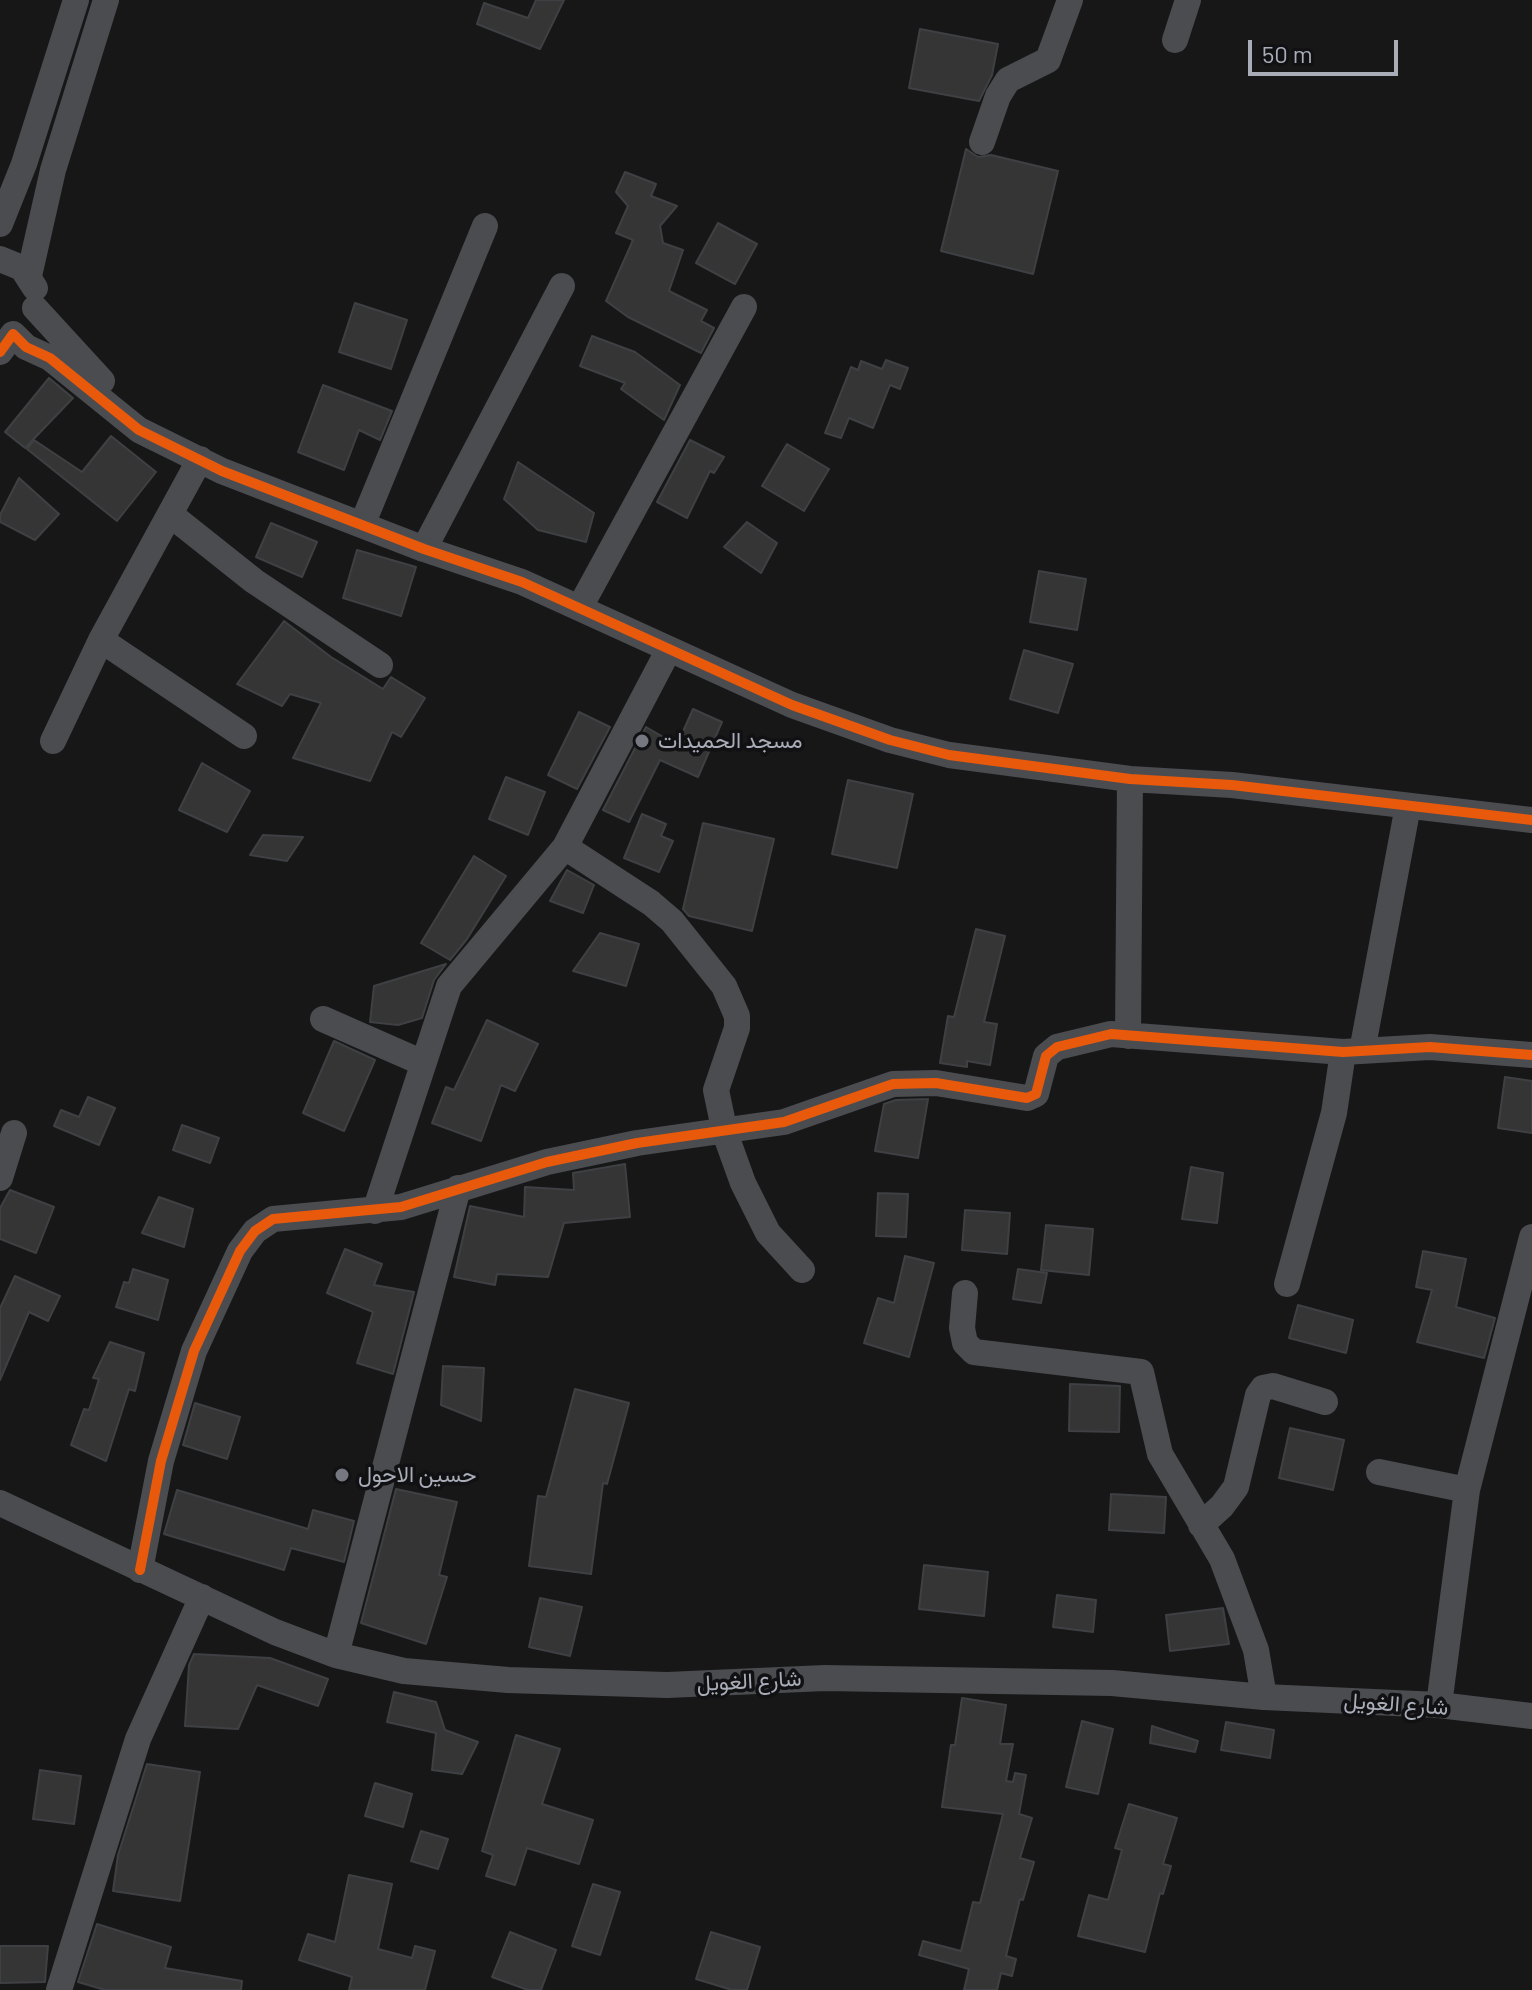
<!DOCTYPE html>
<html>
<head>
<meta charset="utf-8">
<style>
	body { margin:0 }
	#map { position:relative; width:1532px; height:1990px; overflow:hidden; background:#171717; font-family:Barlow,sans-serif }
	canvas { display:block }
	.scale { position:absolute; left:1248px; top:40px; width:150px; height:36px; box-sizing:border-box; border:4px solid #a8adb8; border-top:0; padding-left:10px; font-size:24px; line-height:28px; white-space:nowrap; color:#a8adb8; -webkit-text-stroke:6px #111113; paint-order:stroke }
</style>
</head>
<body>
<div id="map">
<canvas width="1532" height="1990"></canvas>
<div class="scale">50 m</div>
</div>
<script>
const ctx = document.querySelector('canvas').getContext('2d');
ctx.lineJoin = 'round';
function fillPath(path, color) { ctx.fillStyle = color; ctx.fill(path, 'evenodd'); }
const toPath = rows => new Path2D(rows.map(r => 'M' + r).join(''));
function stroke(path, color, width, dash) { ctx.strokeStyle = color; ctx.lineWidth = width; ctx.lineCap = dash ? 'butt' : 'round'; ctx.setLineDash(dash || []); ctx.stroke(path); }
function label(font, color, halo, rows, align = 'center') {
  ctx.font = font + ' Barlow,Vazirmatn,sans-serif'; ctx.lineWidth = 7; ctx.setLineDash([]); ctx.textBaseline = 'middle'; ctx.strokeStyle = halo; ctx.fillStyle = color; for (const [text, x, y, turn = 0] of rows) {
    ctx.save(); ctx.translate(x, y); ctx.rotate((+turn || 0) * Math.PI / 180); ctx.textAlign = isNaN(turn) ? turn : align; if (halo) ctx.strokeText(text, 0, 0); ctx.fillText(text, 0, 0); ctx.restore();
  }
}
const building = toPath([
	[536,0,564,0,540,49,477,24,484,3,528,18,536,0],
	[920,29,998,44,992,75,979,101,909,88,920,29],
	[966,149,978,157,991,155,1058,171,1033,274,941,251,966,149],
	[625,172,656,184,651,196,677,206,660,226,663,243,683,250,669,291,707,310,701,321,714,328,701,353,628,317,606,301,633,240,616,233,628,206,616,192,625,172],
	[718,223,757,244,735,284,696,263,718,223],
	[355,303,407,320,391,369,339,352,355,303],
	[592,336,635,352,680,385,664,420,621,389,625,383,580,366,592,336],
	[886,360,908,368,900,389,890,385,873,428,849,418,841,438,825,433,851,367,858,370,861,361,882,369,886,360],
	[49,378,73,398,25,448,5,432,49,378],
	[323,385,392,411,380,440,359,430,344,470,298,452,323,385],
	[111,436,156,472,117,521,27,449,34,440,82,472,111,436],
	[690,440,724,457,714,473,710,471,687,518,657,502,690,440],
	[787,444,829,469,804,511,762,486,787,444],
	[518,462,594,513,586,542,538,530,504,499,518,462],
	[19,478,59,514,35,540,0,522,0,515,19,478],
	[747,522,777,543,761,573,724,547,747,522],
	[271,523,317,542,302,577,256,557,271,523],
	[357,550,416,567,401,616,343,598,357,550],
	[1039,571,1086,579,1077,630,1030,622,1039,571],
	[284,621,331,657,383,689,391,677,425,698,401,737,392,732,370,781,293,758,321,703,290,694,282,706,237,684,284,621],
	[1024,650,1073,664,1058,713,1010,699,1024,650],
	[693,709,722,722,698,777,660,760,629,822,603,810,646,727,677,745,693,709],
	[579,712,610,727,577,789,548,775,579,712],
	[202,763,250,791,227,832,179,810,202,763],
	[506,777,545,792,528,835,489,819,506,777],
	[848,780,913,794,897,868,832,854,848,780],
	[642,814,666,824,661,836,673,841,659,872,624,858,642,814],
	[703,823,774,839,752,931,689,916,683,909,703,823],
	[263,835,303,837,287,861,250,855,263,835],
	[474,856,506,876,467,939,450,960,421,943,474,856],
	[567,870,594,885,583,913,550,901,567,870],
	[976,929,1005,936,984,1022,997,1024,990,1065,967,1061,967,1067,940,1063,948,1016,954,1017,976,929],
	[600,933,639,944,626,986,573,971,600,933],
	[446,964,434,980,422,1018,398,1025,370,1022,374,986,446,964],
	[487,1020,538,1044,515,1091,501,1085,481,1141,432,1123,446,1087,454,1090,487,1020],
	[334,1041,375,1060,344,1131,303,1113,334,1041],
	[1505,1077,1532,1081,1532,1133,1498,1128,1505,1077],
	[88,1097,115,1108,99,1145,54,1126,61,1110,79,1117,88,1097],
	[928,1099,918,1158,875,1151,884,1104,896,1100,928,1099],
	[182,1125,219,1138,210,1163,173,1150,182,1125],
	[625,1164,630,1217,564,1223,548,1277,497,1274,495,1285,454,1277,470,1206,524,1217,525,1187,574,1190,573,1173,625,1164],
	[1191,1167,1223,1173,1217,1223,1182,1219,1191,1167],
	[10,1190,54,1207,36,1253,0,1239,0,1208,10,1190],
	[878,1193,908,1194,906,1237,876,1236,878,1193],
	[159,1197,193,1209,184,1247,142,1233,159,1197],
	[965,1210,1010,1213,1007,1254,962,1250,965,1210],
	[1046,1225,1093,1229,1089,1275,1041,1270,1046,1225],
	[345,1249,382,1264,374,1285,414,1292,393,1374,357,1363,373,1312,327,1293,345,1249],
	[1423,1251,1466,1259,1456,1307,1495,1318,1484,1358,1417,1342,1432,1290,1416,1287,1423,1251],
	[905,1256,934,1263,909,1357,864,1343,878,1298,894,1303,905,1256],
	[133,1269,168,1280,158,1320,116,1307,124,1282,129,1283,133,1269],
	[1018,1269,1047,1273,1041,1303,1013,1299,1018,1269],
	[15,1276,60,1296,48,1321,29,1312,0,1380,0,1308,15,1276],
	[1298,1305,1353,1320,1346,1353,1289,1338,1298,1305],
	[110,1342,144,1353,135,1391,129,1389,106,1461,71,1445,84,1409,89,1410,99,1379,93,1378,110,1342],
	[443,1366,484,1368,481,1421,441,1405,443,1366],
	[1070,1384,1120,1386,1119,1432,1069,1431,1070,1384],
	[575,1389,629,1403,607,1484,603,1483,591,1574,529,1566,538,1496,546,1497,575,1389],
	[195,1403,240,1417,227,1459,183,1445,195,1403],
	[1290,1428,1344,1440,1333,1490,1279,1478,1290,1428],
	[396,1489,457,1502,439,1575,447,1577,426,1644,361,1623,396,1489],
	[177,1490,308,1529,313,1510,354,1521,344,1562,291,1548,284,1570,164,1534,177,1490],
	[1111,1494,1166,1497,1164,1533,1109,1530,1111,1494],
	[924,1565,988,1572,984,1616,919,1609,924,1565],
	[1057,1595,1096,1600,1093,1632,1053,1627,1057,1595],
	[540,1598,582,1607,570,1656,529,1647,540,1598],
	[1223,1608,1229,1644,1170,1651,1166,1615,1223,1608],
	[194,1654,270,1658,328,1679,318,1706,257,1685,238,1729,185,1726,189,1665,194,1654],
	[394,1692,436,1702,445,1730,478,1742,462,1774,432,1770,436,1733,387,1722,394,1692],
	[962,1698,1006,1705,1000,1744,1013,1744,1006,1781,1013,1782,1015,1773,1026,1775,1019,1814,1032,1818,1020,1858,1034,1862,1023,1900,1020,1899,1006,1956,1016,1959,1012,1976,1001,1973,997,1990,964,1990,969,1969,919,1955,923,1941,961,1951,973,1902,980,1903,1003,1814,942,1807,951,1745,955,1745,962,1698],
	[1082,1721,1113,1729,1098,1794,1066,1787,1082,1721],
	[1226,1722,1274,1730,1270,1758,1221,1750,1226,1722],
	[1152,1726,1198,1741,1195,1752,1150,1743,1152,1726],
	[516,1735,560,1749,542,1804,593,1820,579,1864,527,1848,515,1885,486,1876,493,1855,482,1851,516,1735],
	[147,1764,200,1772,180,1901,113,1891,118,1855,147,1764],
	[40,1770,81,1776,74,1824,33,1819,40,1770],
	[375,1783,412,1794,403,1827,365,1816,375,1783],
	[1129,1804,1177,1818,1163,1864,1171,1866,1163,1894,1160,1893,1145,1952,1078,1936,1089,1895,1108,1900,1122,1850,1115,1848,1129,1804],
	[421,1831,448,1839,438,1869,411,1861,421,1831],
	[349,1875,392,1884,378,1949,412,1958,415,1946,435,1951,425,1990,349,1990,352,1977,299,1960,308,1934,335,1942,349,1875],
	[593,1884,620,1892,600,1955,572,1946,593,1884],
	[97,1924,171,1947,165,1968,242,1981,241,1990,105,1990,78,1982,97,1924],
	[510,1932,556,1950,541,1990,528,1990,492,1977,510,1932],
	[711,1932,760,1947,747,1990,732,1990,696,1979,711,1932],
	[0,1946,48,1946,45,1982,0,1983,0,1946]
]);
fillPath(building, '#353536');
stroke(building, '#3f4043', 2);
stroke(toPath([
	[1175,40,1188,0],
	[982,142,998,96,1008,80,1048,60,1070,0],
	[0,224,24,164,76,0],
	[0,259,22,268,35,288],
	[29,276,53,170,106,0],
	[35,308,102,381],
	[0,352,13,334,26,347,50,358,139,430,222,471,424,549,522,582,792,705,890,740,949,755,1130,779,1232,785,1532,820],
	[171,515,254,581,380,665],
	[362,525,485,226],
	[424,549,562,286],
	[580,607,744,307],
	[101,640,244,736],
	[53,741,101,640,200,459],
	[565,847,651,903,672,921,724,986,737,1016,737,1028,716,1090,725,1133,743,1183,768,1233,802,1270],
	[323,1019,423,1063],
	[1128,1036,1130,779],
	[1362,1051,1408,806],
	[0,1178,14,1133],
	[375,1211,449,986,565,847,668,651],
	[1287,1284,1334,1113,1343,1052],
	[965,1293,962,1328,965,1343,974,1352,1141,1372,1160,1454,1222,1559,1256,1650,1264,1697],
	[1379,1472,1467,1490],
	[0,1503,275,1632,336,1655,404,1671,508,1680,667,1685,825,1678,1112,1683,1264,1697,1439,1705,1532,1716],
	[1201,1525,1222,1506,1236,1487,1258,1395,1263,1388,1273,1386,1325,1402],
	[140,1570,161,1461,194,1351,240,1251,255,1231,273,1219,401,1207,547,1162,637,1143,784,1122,893,1084,936,1083,1027,1098,1036,1094,1046,1056,1057,1047,1111,1034,1343,1052,1430,1047,1532,1055],
	[336,1655,458,1188],
	[1439,1705,1467,1490,1532,1237],
	[59,1990,138,1739,202,1597]
]), '#4b4c50', 26);
stroke(toPath([
	[0,352,13,334,26,347,50,358,139,430,222,471,424,549,522,582,792,705,890,740,949,755,1130,779,1232,785,1532,820],
	[140,1570,161,1461,194,1351,240,1251,255,1231,273,1219,401,1207,547,1162,637,1143,784,1122,893,1084,936,1083,1027,1098,1036,1094,1046,1056,1057,1047,1111,1034,1343,1052,1430,1047,1532,1055]
]), '#e8590c', 10);
for (const [x, y, r, color] of [
	[642,741,8,"#757880"],
	[342,1475,8,"#757880"]
]) { const dot = new Path2D(); dot.arc(x, y, r, 0, 2 * Math.PI); ctx.fillStyle = color; ctx.fill(dot); stroke(dot, '#111113', 3); }
label('22px', '#a8adb8', '#111113', [
	["مسجد الحميدات",658,741],
	["حسين الاحول",358,1475]
], 'left');
label('22px', '#a8adb8', '#111113', [
	["شارع الغويل",749,1681,-3],
	["شارع الغويل",1396,1704,4]
]);
</script>
</body>
</html>
